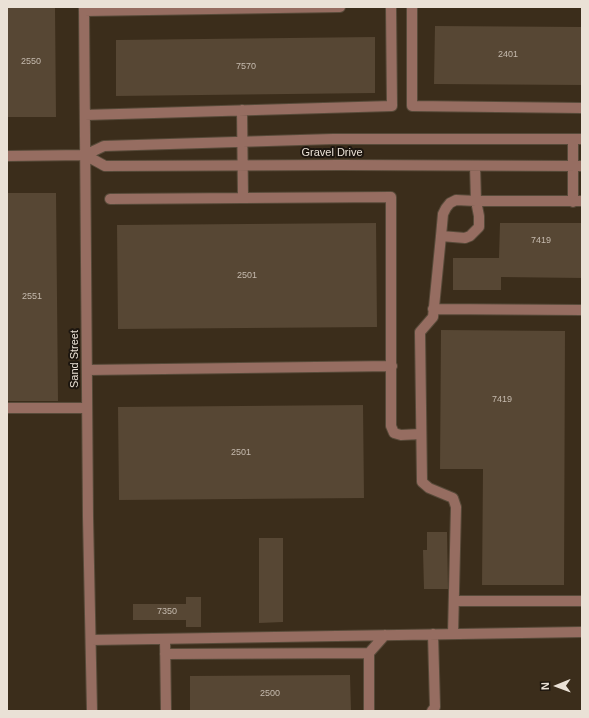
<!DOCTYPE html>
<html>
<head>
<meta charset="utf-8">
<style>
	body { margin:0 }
	#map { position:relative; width:589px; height:718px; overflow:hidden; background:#3b2d1b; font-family:Helvetica,sans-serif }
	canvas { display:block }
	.frame { position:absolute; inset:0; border:8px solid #eae1d6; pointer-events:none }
	.north { position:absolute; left:537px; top:666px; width:40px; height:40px; -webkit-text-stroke:3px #1d160f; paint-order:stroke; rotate:269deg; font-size:11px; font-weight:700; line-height:16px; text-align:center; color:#eae1d6 }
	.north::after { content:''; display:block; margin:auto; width:14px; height:18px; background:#eae1d6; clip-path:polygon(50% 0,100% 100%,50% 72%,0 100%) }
</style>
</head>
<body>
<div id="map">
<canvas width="589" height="718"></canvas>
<div class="frame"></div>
<div class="north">N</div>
</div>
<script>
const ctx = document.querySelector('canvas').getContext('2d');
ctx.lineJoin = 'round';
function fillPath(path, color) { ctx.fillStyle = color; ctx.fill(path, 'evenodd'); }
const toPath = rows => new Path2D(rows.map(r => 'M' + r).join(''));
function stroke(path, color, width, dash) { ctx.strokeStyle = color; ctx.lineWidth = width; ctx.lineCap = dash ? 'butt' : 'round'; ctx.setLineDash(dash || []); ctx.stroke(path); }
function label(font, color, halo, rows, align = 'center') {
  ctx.font = font + ' Helvetica,sans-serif'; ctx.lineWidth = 4; ctx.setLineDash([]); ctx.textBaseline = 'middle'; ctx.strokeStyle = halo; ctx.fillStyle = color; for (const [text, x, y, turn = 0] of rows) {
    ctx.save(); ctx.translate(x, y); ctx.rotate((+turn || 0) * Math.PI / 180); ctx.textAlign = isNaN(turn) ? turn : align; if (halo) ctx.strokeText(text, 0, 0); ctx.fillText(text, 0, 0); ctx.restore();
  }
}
fillPath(toPath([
	[7,7,55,7,56,117,7,117],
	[435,26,582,27,582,85,434,84],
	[375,37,375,93,116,96,116,40],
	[7,193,56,193,58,401,7,401],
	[376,223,377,327,118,329,117,225],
	[500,223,582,223,582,278,501,277,501,290,453,290,453,258,499,258],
	[441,330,565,331,564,585,482,585,483,469,440,469],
	[363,405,364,498,119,500,118,407],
	[427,532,447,532,448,589,424,589,423,550,427,550],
	[259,538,283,538,283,622,259,623],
	[186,597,201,597,201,627,186,627,186,620,133,620,133,604,186,604],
	[350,675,351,711,190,711,190,676]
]), '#574734');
const minor = toPath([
	[84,7,88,517,92,711],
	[412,7,412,106,582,108],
	[84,11,340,7],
	[242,110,243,198,391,197,391,426,394,433,401,435,421,434],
	[85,115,392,106,391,7],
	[573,139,573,202],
	[85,155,105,166,341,165,582,166],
	[7,156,85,155,104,146,333,139,582,139],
	[475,166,476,201,582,201],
	[110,199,243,198],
	[456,200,476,201,479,216,479,227,470,236,465,238,441,236,443,214,446,208,450,203,456,200],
	[441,236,433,317,420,332,422,482,429,488,453,498,456,507,453,634],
	[433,309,582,310],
	[87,370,392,366],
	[7,408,87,408],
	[454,601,582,601],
	[165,639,166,711],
	[91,640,582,632],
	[165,654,369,653],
	[369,711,369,653,385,635],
	[432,711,435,707,433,634]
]);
stroke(minor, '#574a39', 12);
stroke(minor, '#966d61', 10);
label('9px', '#c5baae', null, [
	["2401",508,55],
	["2550",31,62],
	["7570",246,67],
	["7419",541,241],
	["2501",247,276],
	["2551",32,297],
	["7419",502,400],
	["2501",241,453],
	["7350",167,612],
	["2500",270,694]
]);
label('11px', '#eae1d6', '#1d160f', [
	["Gravel Drive",332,153],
	["Sand Street",75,359,-90]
]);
</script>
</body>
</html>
